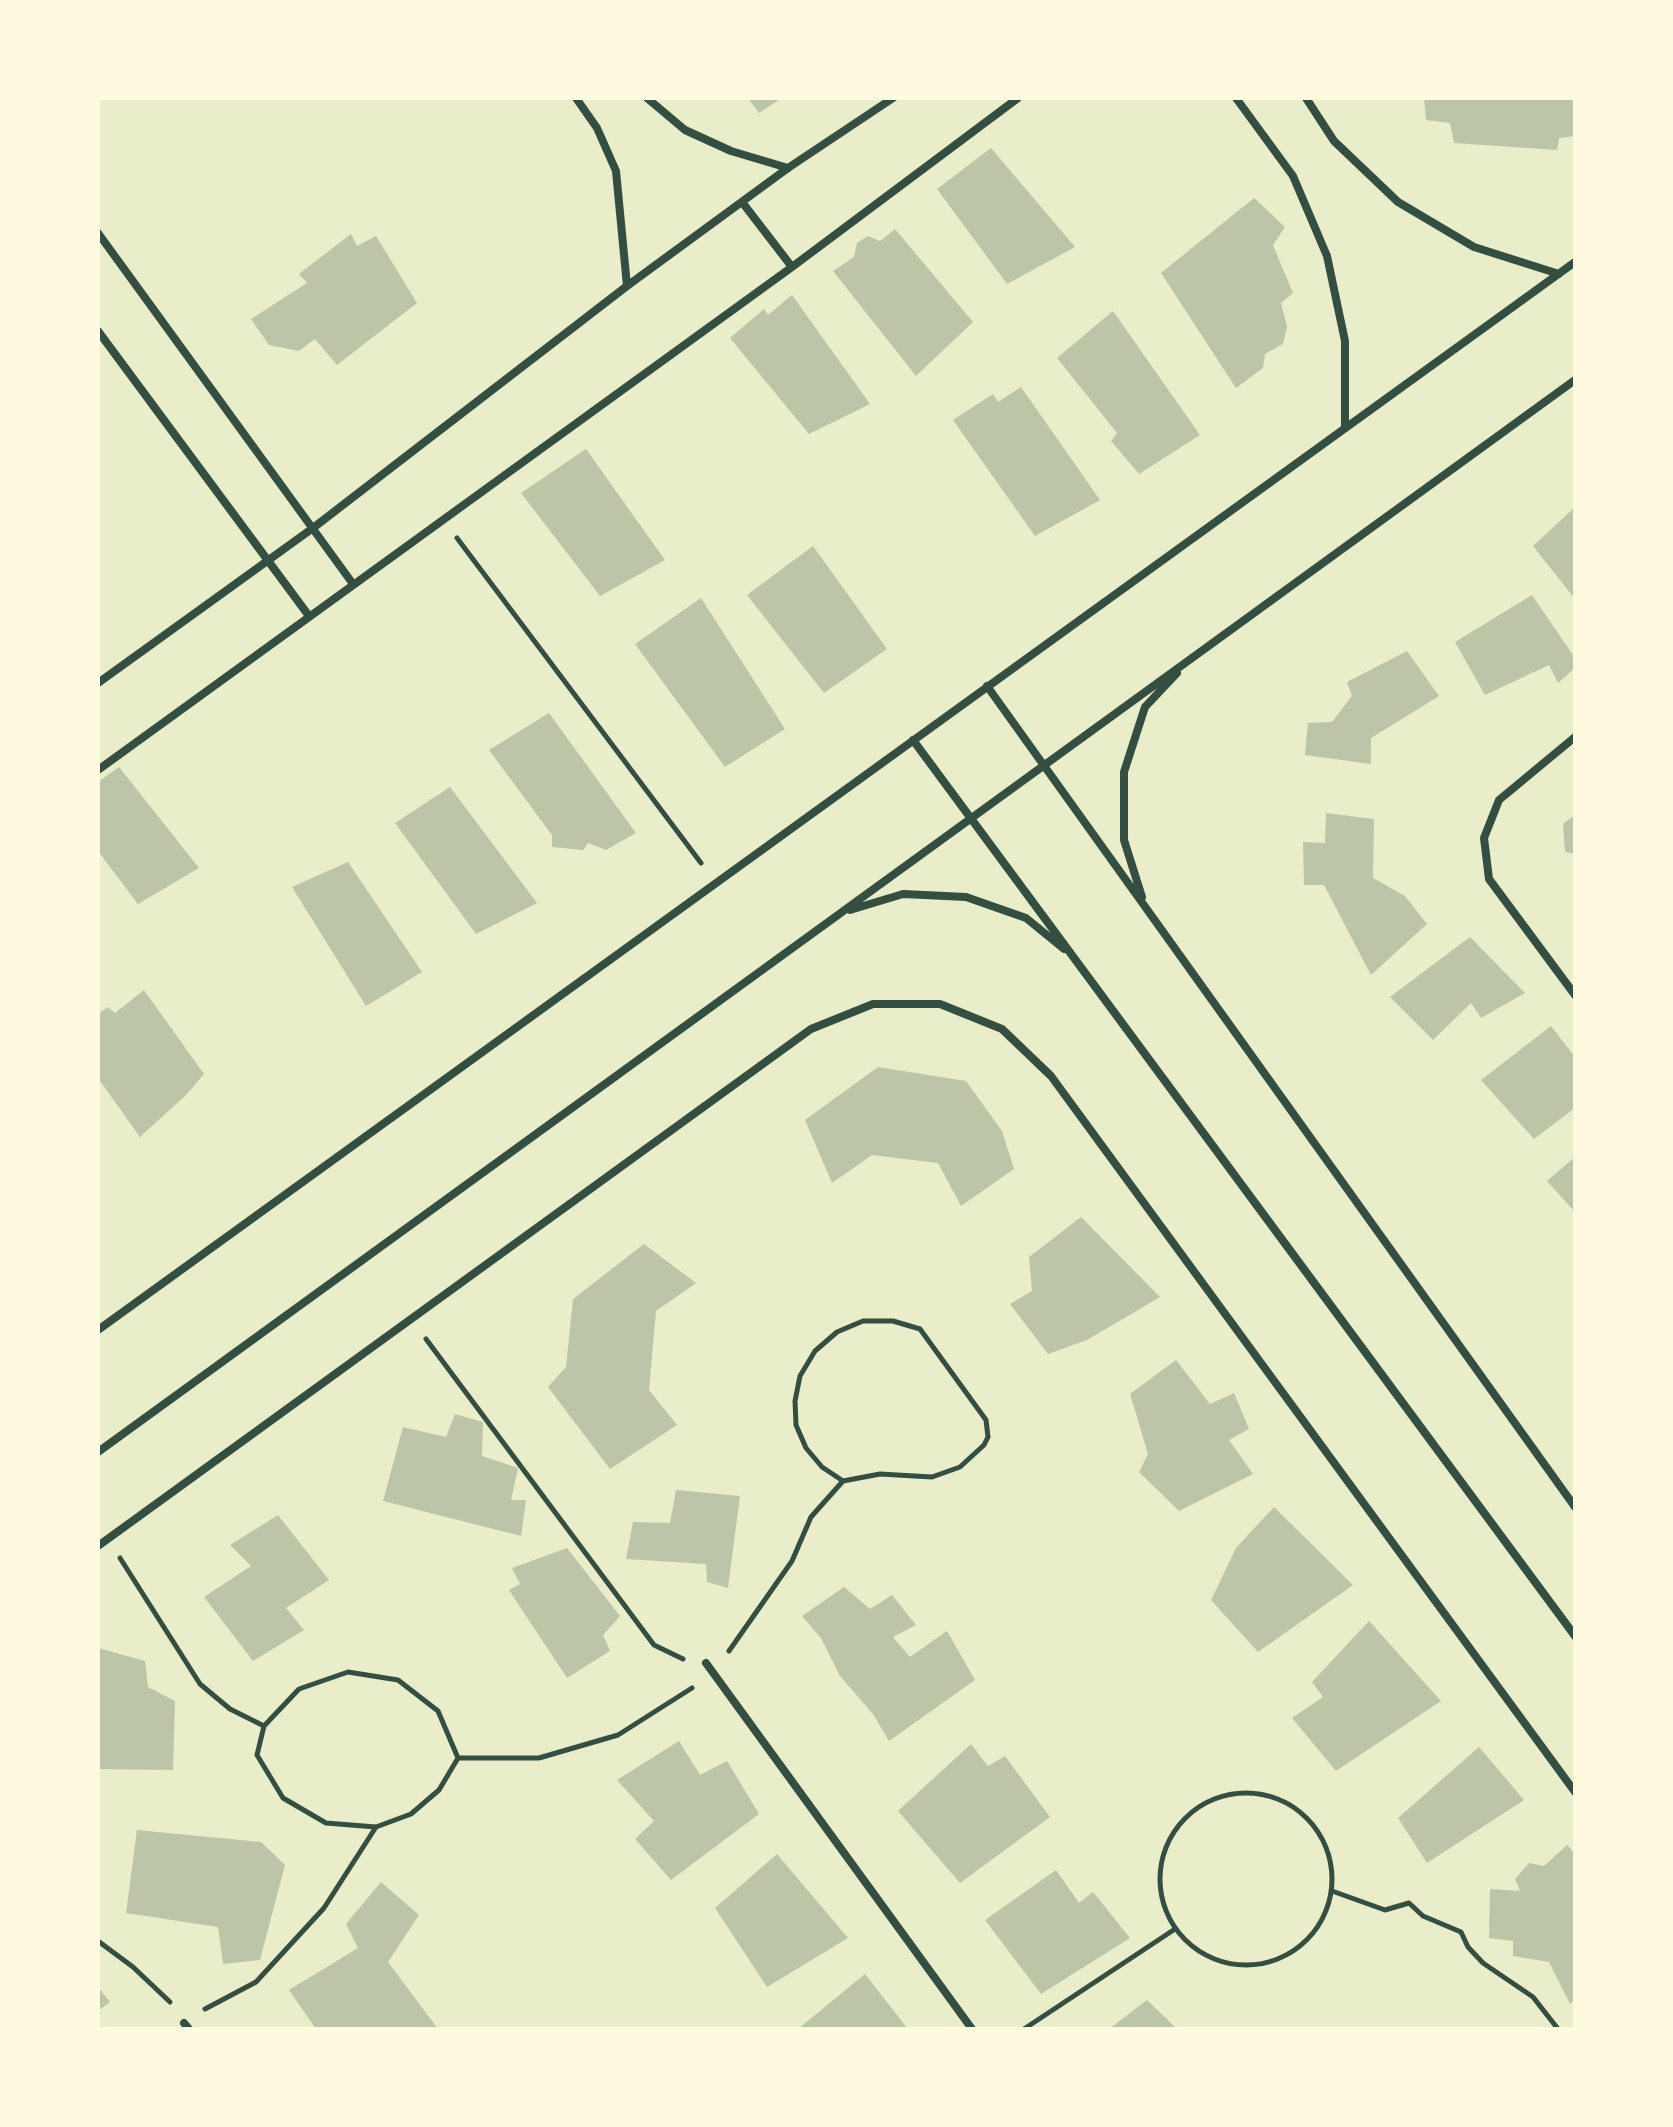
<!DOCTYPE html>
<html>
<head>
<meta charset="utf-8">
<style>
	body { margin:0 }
	#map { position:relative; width:1673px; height:2127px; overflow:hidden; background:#e9edc9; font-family:"Asap Condensed",sans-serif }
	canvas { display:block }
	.frame { position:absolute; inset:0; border:100px solid #fefae0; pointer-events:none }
</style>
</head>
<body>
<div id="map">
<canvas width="1673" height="2127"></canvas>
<div class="frame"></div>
</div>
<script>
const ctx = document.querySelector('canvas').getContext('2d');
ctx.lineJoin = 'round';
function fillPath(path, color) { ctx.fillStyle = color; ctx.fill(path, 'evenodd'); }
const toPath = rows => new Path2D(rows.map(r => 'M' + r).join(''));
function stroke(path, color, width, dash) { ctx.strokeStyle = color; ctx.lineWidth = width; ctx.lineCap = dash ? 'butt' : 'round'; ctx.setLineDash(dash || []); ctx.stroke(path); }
fillPath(toPath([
	[748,98,782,98,759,113],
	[1424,98,1575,98,1575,136,1559,138,1557,150,1454,143,1450,123,1426,120],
	[991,148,1075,247,1007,284,937,189],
	[1254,198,1285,227,1273,245,1293,293,1281,303,1287,326,1283,344,1265,354,1263,368,1236,388,1161,273],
	[895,229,973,322,916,376,833,271,854,257,857,243,868,236,880,241],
	[351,234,357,246,376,236,417,303,337,365,315,339,299,351,269,345,251,319,307,283,299,274],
	[792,295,870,404,809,434,730,338,764,309,768,315],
	[1113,311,1200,435,1139,474,1111,441,1117,433,1057,358],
	[1021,387,1100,500,1035,536,953,420,993,394,998,402],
	[586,449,665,560,600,596,521,493],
	[1575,507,1575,599,1533,546],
	[813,546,887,649,824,693,747,595],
	[1532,595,1575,658,1575,668,1558,683,1549,665,1485,695,1455,642],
	[701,598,785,729,725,767,635,644],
	[1407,651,1439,696,1371,738,1371,764,1305,755,1308,723,1332,722,1352,696,1347,682],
	[549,713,636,833,606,850,588,843,583,850,552,847,552,835,489,750],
	[119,767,199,868,138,904,98,851,98,782],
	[450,787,537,903,476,934,395,823],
	[1326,813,1374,819,1373,878,1405,896,1427,924,1371,975,1324,885,1304,885,1303,842,1325,843],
	[1575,815,1575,854,1565,852,1563,824],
	[348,862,422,972,366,1006,292,887],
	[1470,937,1525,993,1481,1018,1471,1003,1433,1040,1390,997],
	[144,990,204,1074,187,1094,140,1137,98,1078,98,1014,108,1007,115,1013],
	[1551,1026,1575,1057,1575,1108,1534,1139,1481,1080],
	[878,1067,966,1081,1002,1131,1014,1169,961,1206,938,1163,872,1155,832,1183,805,1120],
	[1575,1157,1575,1212,1547,1181],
	[1081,1217,1160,1297,1087,1340,1048,1354,1010,1304,1032,1291,1029,1257],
	[644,1244,696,1283,656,1311,649,1390,677,1425,610,1469,548,1387,566,1367,573,1299],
	[1176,1360,1210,1404,1234,1393,1249,1429,1229,1440,1253,1474,1179,1511,1139,1472,1148,1454,1130,1394],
	[455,1414,483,1422,482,1456,518,1468,511,1500,526,1500,521,1536,383,1501,403,1427,446,1437],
	[676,1490,740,1496,728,1588,707,1582,706,1564,626,1559,633,1522,670,1523],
	[1274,1507,1353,1585,1258,1652,1211,1600,1236,1548],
	[278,1515,329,1580,286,1608,304,1630,253,1661,204,1597,251,1566,230,1545],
	[567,1548,620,1616,603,1635,610,1651,567,1678,509,1590,520,1584,512,1568],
	[844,1587,870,1609,892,1595,916,1625,893,1637,910,1657,947,1631,975,1680,889,1741,873,1714,840,1676,821,1638,802,1616],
	[1369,1621,1441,1701,1336,1771,1292,1718,1323,1697,1312,1682],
	[98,1648,145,1661,148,1687,175,1701,173,1770,98,1769],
	[679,1741,700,1775,727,1761,759,1814,671,1880,635,1839,654,1821,617,1780],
	[971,1744,988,1766,1005,1756,1050,1817,960,1883,898,1811],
	[1479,1747,1524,1800,1427,1863,1398,1818],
	[137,1830,261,1842,285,1865,260,1960,223,1964,218,1927,126,1913],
	[1567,1845,1575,1854,1575,1999,1570,2004,1549,1962,1513,1956,1513,1941,1489,1938,1490,1889,1520,1891,1515,1879,1529,1863,1544,1866],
	[777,1854,848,1938,767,1987,715,1908],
	[1056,1870,1079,1903,1093,1892,1130,1938,1041,1994,985,1920],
	[381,1882,419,1915,388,1962,438,2029,316,2029,289,1990,358,1948,346,1924],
	[865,1974,908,2029,798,2029],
	[98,1987,110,2002,98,2011],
	[1147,2000,1177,2029,1109,2029]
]), '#bcc5a7');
stroke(toPath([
	[457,538,701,863],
	[863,1321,893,1321,920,1329,986,1420,988,1437,984,1445,960,1467,932,1477,880,1474,843,1481,822,1467,806,1448,796,1425,795,1401,800,1376,815,1351,837,1332,863,1321],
	[426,1339,654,1645,683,1659],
	[120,1558,200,1684,230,1709,264,1726],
	[729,1651,792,1561,811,1517,843,1481],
	[348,1672,398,1680,438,1711,458,1758,439,1790,411,1814,376,1827,326,1823,283,1798,257,1755,264,1726,299,1689,348,1672],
	[458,1758,539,1758,618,1735,692,1688],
	'1160 1879a86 86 0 1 1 172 0a86 86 0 1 1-172 0Z',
	[1332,1891,1385,1910,1409,1903,1423,1916,1461,1932,1468,1947,1483,1963,1533,1997,1558,2029],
	[98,1941,133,1967,170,2002],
	[205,2009,256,1982,324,1908,376,1827],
	[1024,2029,1175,1929]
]), '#344e41', 5);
stroke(toPath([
	[576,98,597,128,616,171,627,286],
	[647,98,685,130,731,151,788,168],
	[1236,98,1293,176,1327,256,1345,341,1345,428],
	[1306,98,1334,141,1398,202,1474,247,1559,274],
	[742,202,792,267],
	[98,233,353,584],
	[98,331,309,616],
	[98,683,313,528,627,286,788,168,893,98],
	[987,686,1575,1507],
	[1575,737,1499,800,1484,838,1489,879,1575,995],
	[913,740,1575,1636],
	[98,770,792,267,1018,98],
	[1142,897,1124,840,1124,772,1145,707,1177,673],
	[850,910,903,894,966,897,1026,918,1064,949],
	[98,1330,1575,262],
	[98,1452,1575,380],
	[98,1546,811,1029,873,1004,940,1004,1002,1029,1051,1076,1575,1792],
	[706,1663,972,2029],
	[184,2023,189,2029]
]), '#344e41', 8);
</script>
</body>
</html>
